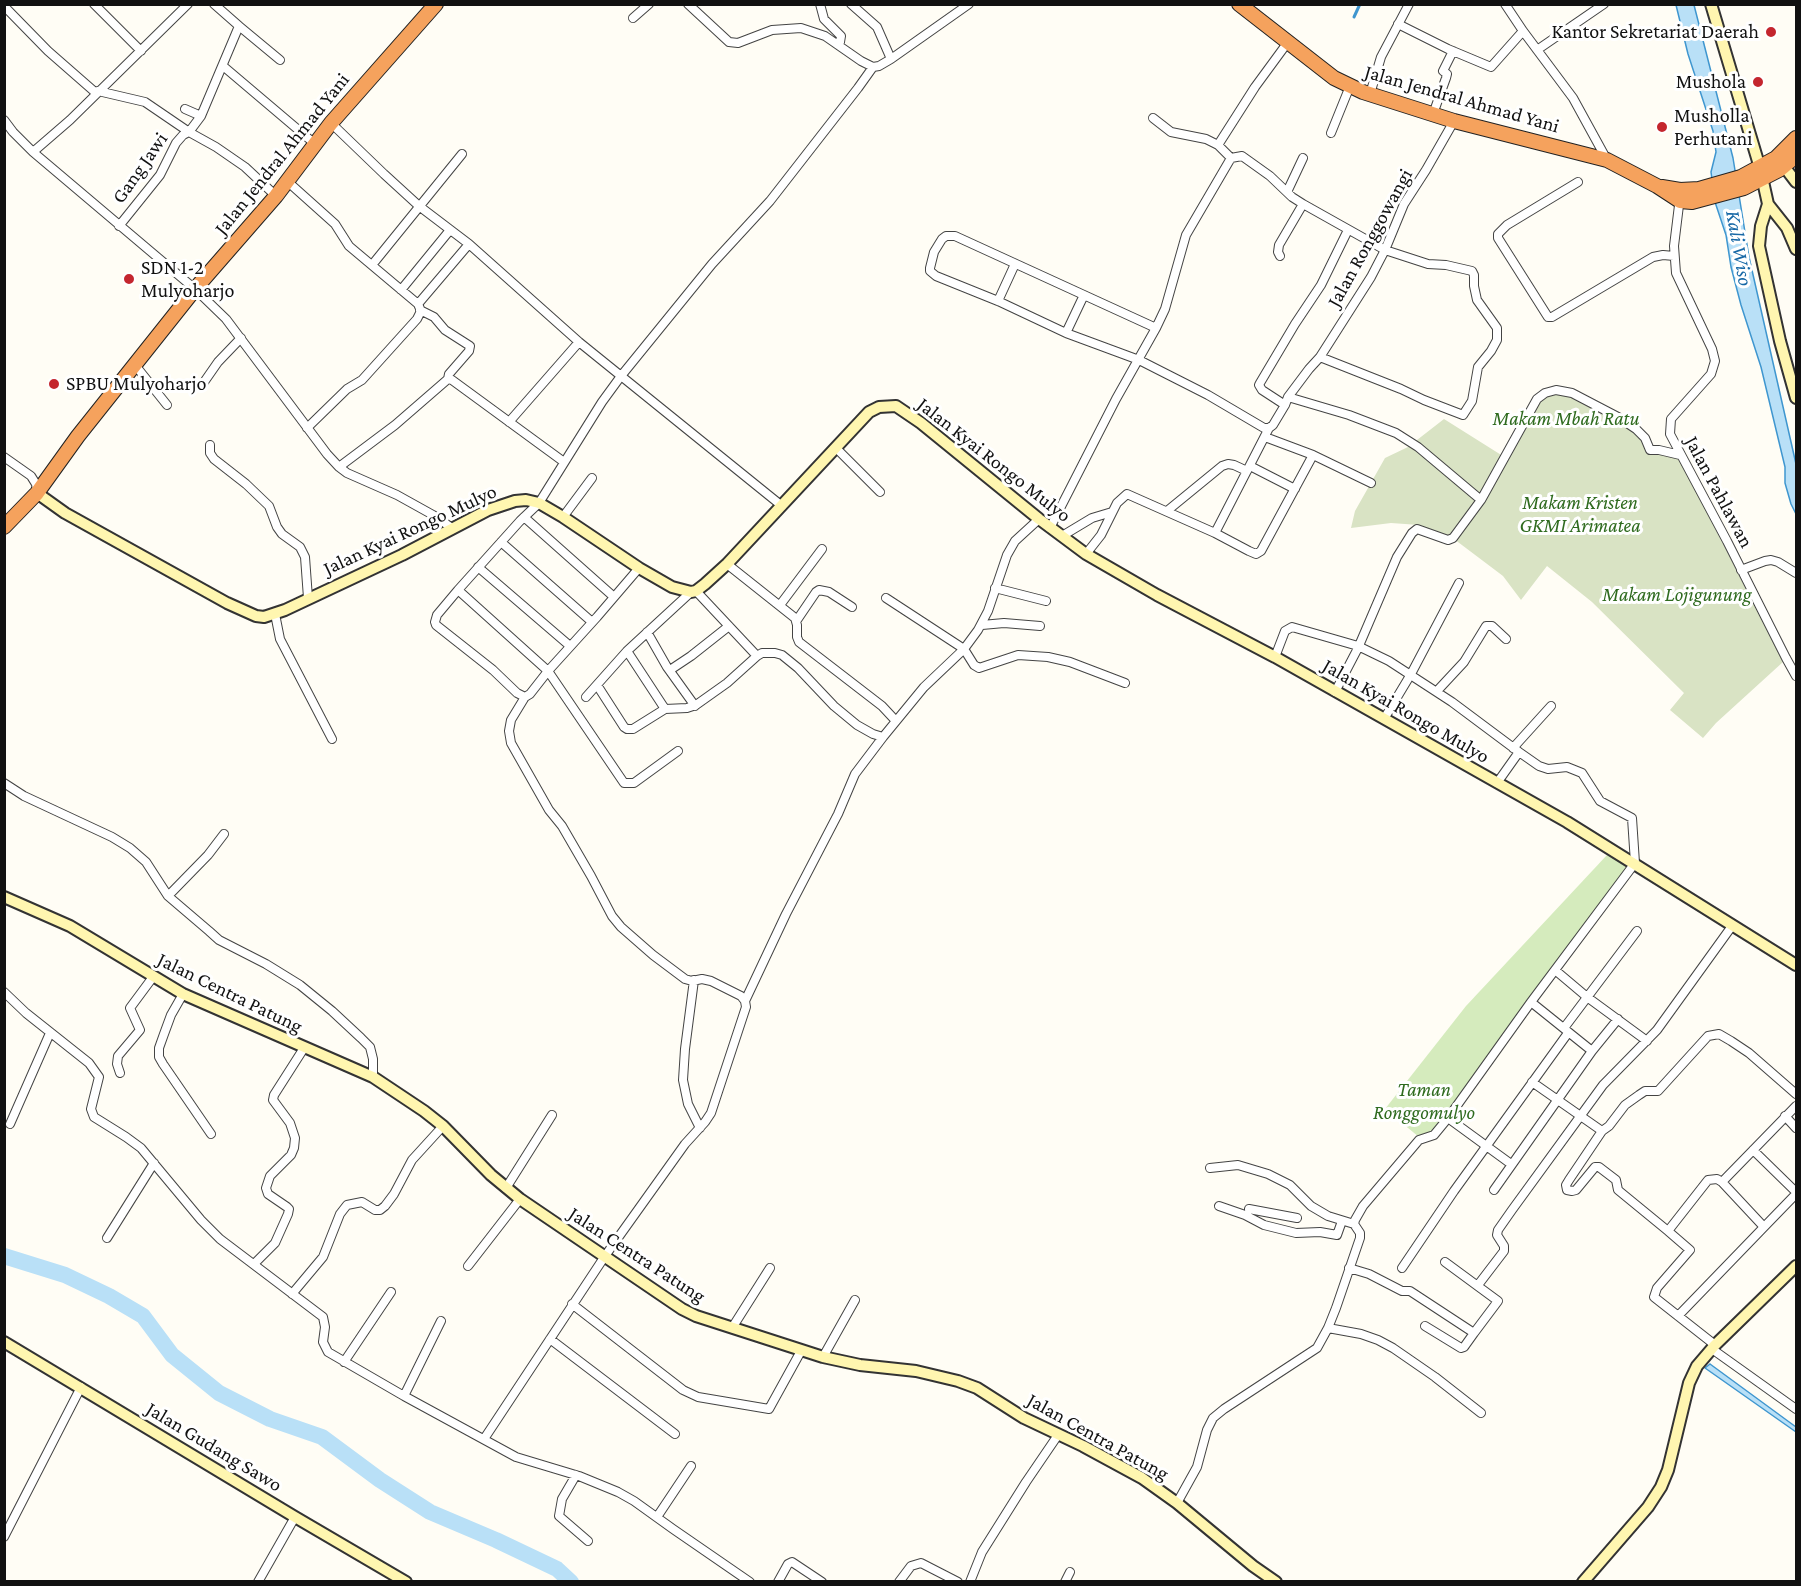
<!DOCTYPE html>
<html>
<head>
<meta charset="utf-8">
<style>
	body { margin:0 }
	#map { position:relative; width:1801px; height:1586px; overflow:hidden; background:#fffdf5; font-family:"Crimson Pro",serif }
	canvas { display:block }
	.frame { position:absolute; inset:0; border:6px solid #111; pointer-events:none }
</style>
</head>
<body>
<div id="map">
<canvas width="1801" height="1586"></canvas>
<div class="frame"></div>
</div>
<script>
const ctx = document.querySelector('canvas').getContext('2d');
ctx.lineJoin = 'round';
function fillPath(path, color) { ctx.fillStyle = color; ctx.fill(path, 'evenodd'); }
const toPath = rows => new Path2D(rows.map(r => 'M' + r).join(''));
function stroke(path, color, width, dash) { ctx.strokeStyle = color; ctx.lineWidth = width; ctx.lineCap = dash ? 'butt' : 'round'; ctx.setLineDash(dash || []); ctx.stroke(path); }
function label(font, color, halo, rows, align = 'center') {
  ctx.font = font + ' "Crimson Pro",serif'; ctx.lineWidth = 6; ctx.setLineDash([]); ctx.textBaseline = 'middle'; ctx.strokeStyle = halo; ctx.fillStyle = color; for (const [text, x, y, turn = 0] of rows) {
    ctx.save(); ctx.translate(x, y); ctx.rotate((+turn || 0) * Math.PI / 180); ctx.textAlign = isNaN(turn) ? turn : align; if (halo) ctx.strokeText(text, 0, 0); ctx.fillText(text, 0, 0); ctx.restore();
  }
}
fillPath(toPath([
	[1607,855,1629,867,1434,1132,1419,1137,1385,1109,1466,1006]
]), '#d5ebbd');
fillPath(toPath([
	[1561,390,1635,430,1651,452,1679,457,1783,662,1716,723,1703,738,1670,710,1684,693,1592,602,1547,566,1521,600,1503,576,1450,536,1419,525,1391,523,1351,528,1355,511,1385,458,1408,447,1444,419,1506,458,1538,400,1546,394]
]), '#d9e3c4');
const water = toPath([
	[1676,5,1694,5,1733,158,1749,257,1796,464,1796,514,1791,504,1785,483,1785,467,1761,367,1741,305,1731,267,1726,235,1715,202,1711,172,1716,152,1713,131,1688,54,1676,5],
	[1710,1364,1796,1427,1796,1432,1705,1368,1710,1364]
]);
fillPath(water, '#b9e0f7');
stroke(water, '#3f96cf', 1.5);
stroke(toPath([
	[1354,17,1360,4]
]), '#3f96cf', 3);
stroke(toPath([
	[4,1256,65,1275,109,1296,143,1316,172,1355,219,1393,270,1419,322,1437,380,1480,430,1512,496,1540,557,1569,571,1582]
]), '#b9e0f7', 16);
const street = toPath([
	[94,4,141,51],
	[688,4,729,42,738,43,772,30,801,28,825,36,861,61,873,67,879,66,891,59,969,4],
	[820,4,824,19,841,36,840,42,838,44],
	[851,4,877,27,891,59],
	[1505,4,1523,31,1573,98,1607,160],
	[4,6,48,51,96,93],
	[633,18,649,4],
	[1398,24,1448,49,1491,67,1523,31],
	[239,26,280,60],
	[1537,50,1604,4],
	[223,66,315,144],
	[98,91,145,102,189,132,201,116,239,26,214,4],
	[1370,94,1381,57,1409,4],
	[185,109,201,116],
	[1433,114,1446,78,1447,74,1443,71,1453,51],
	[1153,118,1171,132,1206,139,1218,145,1231,158],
	[4,120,13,132,33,152,195,289,226,319,327,454,339,467,347,473,397,495,433,515,452,528],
	[331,123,384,174,419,206,469,244,579,342,782,506],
	[1331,133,1350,86],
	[1218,145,1255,87,1288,42],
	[33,152,70,120,188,4],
	[287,181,335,224,349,246,418,304,421,311,417,319,362,380,347,389,307,428],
	[1578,182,1507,225,1498,234,1498,238,1548,317,1552,317,1653,257,1663,255,1674,256],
	[1287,192,1303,158],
	[1680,197,1674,246,1676,273,1712,349,1715,361,1711,374,1671,419,1670,434,1727,541,1786,658,1796,676],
	[119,226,160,175,176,143,183,135,189,132,216,147,245,167,276,196],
	[1348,230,1321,285,1295,324,1260,383,1259,385,1262,390,1285,405,1288,397,1309,369,1320,357,1371,277,1385,250,1404,204,1426,170,1454,121],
	[1280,256,1278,252,1279,245,1303,204],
	[372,265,462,154],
	[401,290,450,230],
	[998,301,1015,264],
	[418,304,469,244],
	[420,310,434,317,445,330,470,346,469,351,449,374,448,379],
	[1156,328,955,236,946,236,942,239,934,252,930,268,930,271,936,276,998,301,1066,333,1139,360,1208,395,1264,428,1269,428,1273,425,1285,405],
	[1066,333,1084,295],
	[135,365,167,405],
	[202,385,218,362,241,338],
	[1288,397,1349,415,1396,433,1418,447,1481,500],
	[509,422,579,342],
	[210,445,210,453,214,459,246,484,269,506,277,527,282,534,300,547,305,557,308,598],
	[836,448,880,492],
	[1313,455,1371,483],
	[4,457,31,476,36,484,37,491],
	[1250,466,1295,489],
	[339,467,395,425,448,379,452,380,564,462],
	[1167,511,1222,466,1228,464,1234,465,1247,471],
	[524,517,614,597],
	[563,517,592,478],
	[1050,528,1116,399,1156,328,1165,309,1186,235,1231,158,1242,156,1270,176,1292,197,1303,204,1385,250,1428,264,1446,265,1472,271,1474,275,1474,286,1477,300,1497,328,1497,340,1491,351,1478,367,1472,401,1463,415,1424,400,1401,389,1320,357],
	[1215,533,1249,551,1256,554,1261,551,1313,455,1265,437],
	[1062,536,1092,518,1112,512],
	[501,542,592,622],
	[1086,554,1101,535,1117,503,1127,494,1215,533,1269,428],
	[727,564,795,618,797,625,797,637,799,642,882,706,896,721],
	[478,567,570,646],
	[639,568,597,617,548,671,530,694,525,697,517,693,493,670,436,625,435,622,437,615,458,590,520,521,539,503,602,402,621,376,712,264,770,201,858,88,873,67],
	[1741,570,1765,561,1771,560,1778,562,1796,573],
	[995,588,1046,601],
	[458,590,548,671,624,783,634,783,678,751],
	[696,591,757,656],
	[886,598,964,649,974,665,979,668,1018,655,1048,657,1070,662,1125,683],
	[780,605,822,549],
	[275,614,280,639,332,739],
	[797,620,816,592,819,590,829,592,852,607],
	[982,625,1004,623,1040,626],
	[647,632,667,667,695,706],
	[627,651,665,709],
	[670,670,691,656,729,626],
	[597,685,624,727,627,729,633,729,665,709,687,708,696,705,727,683,757,656,762,653,775,653,782,655,798,668,834,706,857,725,873,734,883,737,924,687,964,649,978,630,988,611,1007,555,1015,541,1039,519],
	[1437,691,1464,662,1486,626,1492,626,1506,639],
	[1335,692,1358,648,1397,557,1412,533,1417,529,1448,540,1453,538,1481,500,1537,399,1545,393,1556,390,1572,393,1618,417,1636,429,1645,438,1650,450,1659,450,1680,455],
	[586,697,627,651,691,592],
	[1384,719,1411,674,1459,583],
	[1513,748,1551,706],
	[4,783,24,796,112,837,130,848,146,862,168,896,209,931,219,940,266,964,300,985,332,1011,361,1038,370,1047,373,1059,373,1077],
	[1497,783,1519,752],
	[168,896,208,855,224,834],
	[1555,970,1587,997,1647,1041],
	[694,980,685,1049,683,1080,688,1104,700,1128],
	[4,992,26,1013,89,1063,99,1077,91,1109,94,1117,126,1137,141,1148,201,1220,220,1239,323,1317,325,1327,323,1342,328,1352,404,1396,516,1457,579,1476,618,1492,634,1501,673,1529,750,1582],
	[183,994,171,1015,164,1034,159,1048,159,1057,163,1064,211,1134],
	[745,1001,786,914,838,814,855,774,883,737],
	[1531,1002,1592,1051,1618,1019],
	[1564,1028,1637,931],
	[120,1073,117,1064,118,1056,140,1030,130,1008,153,977],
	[1532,1082,1602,1131,1609,1126,1625,1105,1639,1095,1645,1091,1658,1091,1708,1036,1719,1034,1731,1041,1749,1053,1796,1094],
	[1785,1116,1796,1128],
	[1448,1118,1511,1164],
	[10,1124,50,1033],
	[1602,1131,1569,1180,1566,1185,1567,1190,1572,1191,1576,1190,1595,1167,1599,1167,1616,1180,1618,1190,1668,1231,1708,1180,1717,1179,1722,1182,1796,1106],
	[1753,1150,1796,1192],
	[1210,1168,1238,1165,1268,1174,1290,1185,1311,1206,1328,1216,1354,1224],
	[506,1188,552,1115],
	[1494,1190,1592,1051],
	[1219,1206,1245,1215,1264,1225,1296,1233,1320,1232,1337,1235,1342,1221],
	[1249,1209,1297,1218],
	[1764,1227,1796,1194],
	[1668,1231,1690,1250,1657,1288,1654,1297,1715,1345],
	[107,1238,154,1163],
	[254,1264,275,1243,288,1214,289,1209,287,1207,268,1194,266,1188,270,1176,291,1155,294,1148,295,1138,290,1123,273,1100,274,1095,304,1048],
	[468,1266,520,1199],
	[1349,1268,1369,1274,1402,1291,1410,1291,1474,1333,1498,1301,1445,1262],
	[1402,1268,1454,1191,1568,1033],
	[1478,1285,1504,1251,1504,1246,1497,1235,1498,1230,1512,1210,1603,1085,1657,1030,1732,926],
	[292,1294,323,1257,340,1214,347,1205,362,1202,375,1210,380,1210,385,1206,394,1194,412,1160,443,1126],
	[572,1304,683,1390,698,1397,769,1409,801,1351],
	[1678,1316,1764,1227,1722,1182],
	[1425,1326,1461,1348,1464,1347,1474,1333],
	[732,1328,770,1268],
	[1328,1328,1361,1334,1378,1340,1393,1348,1435,1377,1481,1413],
	[550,1339,675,1434],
	[1712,1349,1796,1409],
	[823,1357,855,1300],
	[344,1362,391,1292],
	[404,1396,441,1321],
	[484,1439,605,1256,685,1144,705,1122,711,1113,746,1007,745,1001,741,996,711,981,702,979,692,981,685,979,653,955,621,927,612,916,591,876,562,826,549,810,511,743,509,731,511,720,525,697],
	[576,1475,562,1499,559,1516,588,1541],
	[1177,1503,1197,1467,1207,1430,1213,1418,1224,1409,1317,1348,1328,1328,1336,1308,1360,1238,1360,1233,1354,1224,1355,1220,1363,1206,1419,1140,1434,1135,1448,1118,1531,1002,1635,863,1632,818,1600,801,1582,773,1567,767,1548,769,1539,766,1519,752,1452,702,1389,661,1358,646,1292,627,1285,631,1275,657],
	[657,1517,691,1466],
	[4,1537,81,1387],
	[258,1582,295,1517],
	[778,1582,788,1564,792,1562,822,1582],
	[899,1582,911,1566,921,1563,958,1582],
	[970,1582,982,1552,1026,1482,1058,1435],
	[1065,1582,1070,1572]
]);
const secondary = toPath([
	[1711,4,1760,168,1768,204,1787,228,1796,249],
	[1780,161,1796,182],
	[1768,204,1761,226,1759,246,1780,341,1796,398],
	[37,493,65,513,227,603,256,616,264,617,285,610,402,555,488,510,515,501,526,500,539,503,563,517,639,568,672,587,691,592,696,591,705,584,727,564,869,412,879,407,896,406,921,423,1039,519,1086,554,1157,595,1275,657,1567,822,1796,965],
	[4,897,70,926,183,994,373,1077,424,1111,443,1126,491,1175,520,1199,682,1309,696,1316,823,1357,860,1365,916,1371,958,1381,977,1388,1024,1418,1083,1446,1142,1478,1177,1503,1253,1566,1276,1582],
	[4,1342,295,1517,406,1582],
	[1583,1582,1648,1507,1661,1487,1668,1470,1689,1383,1697,1366,1715,1345,1796,1266]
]);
const highway = toPath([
	[1239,4,1334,78,1363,92,1454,121,1607,160,1657,186,1680,201,1692,202,1744,188,1779,170,1796,156],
	[1662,187,1680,190,1699,189,1741,177,1776,158,1796,138],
	[4,527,37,493,78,436,195,289,276,196,331,123,436,4]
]);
stroke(street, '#444', 10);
stroke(secondary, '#333', 14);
stroke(highway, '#222', 16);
stroke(street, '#fff', 8);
stroke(secondary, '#fff6b0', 10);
stroke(highway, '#f5a25d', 14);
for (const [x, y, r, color] of [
	[1771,32,6,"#c4262e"],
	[1758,82,6,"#c4262e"],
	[1662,127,6,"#c4262e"],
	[129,279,6,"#c4262e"],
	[54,384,6,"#c4262e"]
]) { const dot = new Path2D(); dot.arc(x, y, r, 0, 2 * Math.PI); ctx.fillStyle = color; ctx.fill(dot); stroke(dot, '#fff', 2); }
label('20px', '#111', '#fff', [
	["Kantor Sekretariat Daerah",1759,32,"right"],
	["Mushola",1746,82,"right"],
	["Musholla",1674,116],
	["Perhutani",1674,139],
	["SDN 1-2",141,268],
	["Mulyoharjo",141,291],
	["SPBU Mulyoharjo",66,384]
], 'left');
label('20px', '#111', '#fff', [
	["Jalan Jendral Ahmad Yani",1462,99,16],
	["Jalan Jendral Ahmad Yani",282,154,-51],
	["Gang Jawi",140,168,-55],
	["Jalan Ronggowangi",1370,238,-61],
	["Jalan Kyai Rongo Mulyo",994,460,38],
	["Jalan Pahlawan",1719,492,62],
	["Jalan Kyai Rongo Mulyo",410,530,-25],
	["Jalan Kyai Rongo Mulyo",1406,711,30],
	["Jalan Centra Patung",230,993,26],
	["Jalan Centra Patung",637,1255,33],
	["Jalan Centra Patung",1098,1437,29],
	["Jalan Gudang Sawo",214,1447,31]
]);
label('italic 20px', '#2f6b1f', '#fff', [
	["Makam Mbah Ratu",1566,419],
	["Makam Kristen",1580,503],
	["GKMI Arimatea",1580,526],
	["Makam Lojigunung",1677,595],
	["Taman",1424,1090],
	["Ronggomulyo",1424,1113]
]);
label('italic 21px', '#1768a6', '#fff', [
	["Kali Wiso",1739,248,80]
]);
</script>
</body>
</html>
